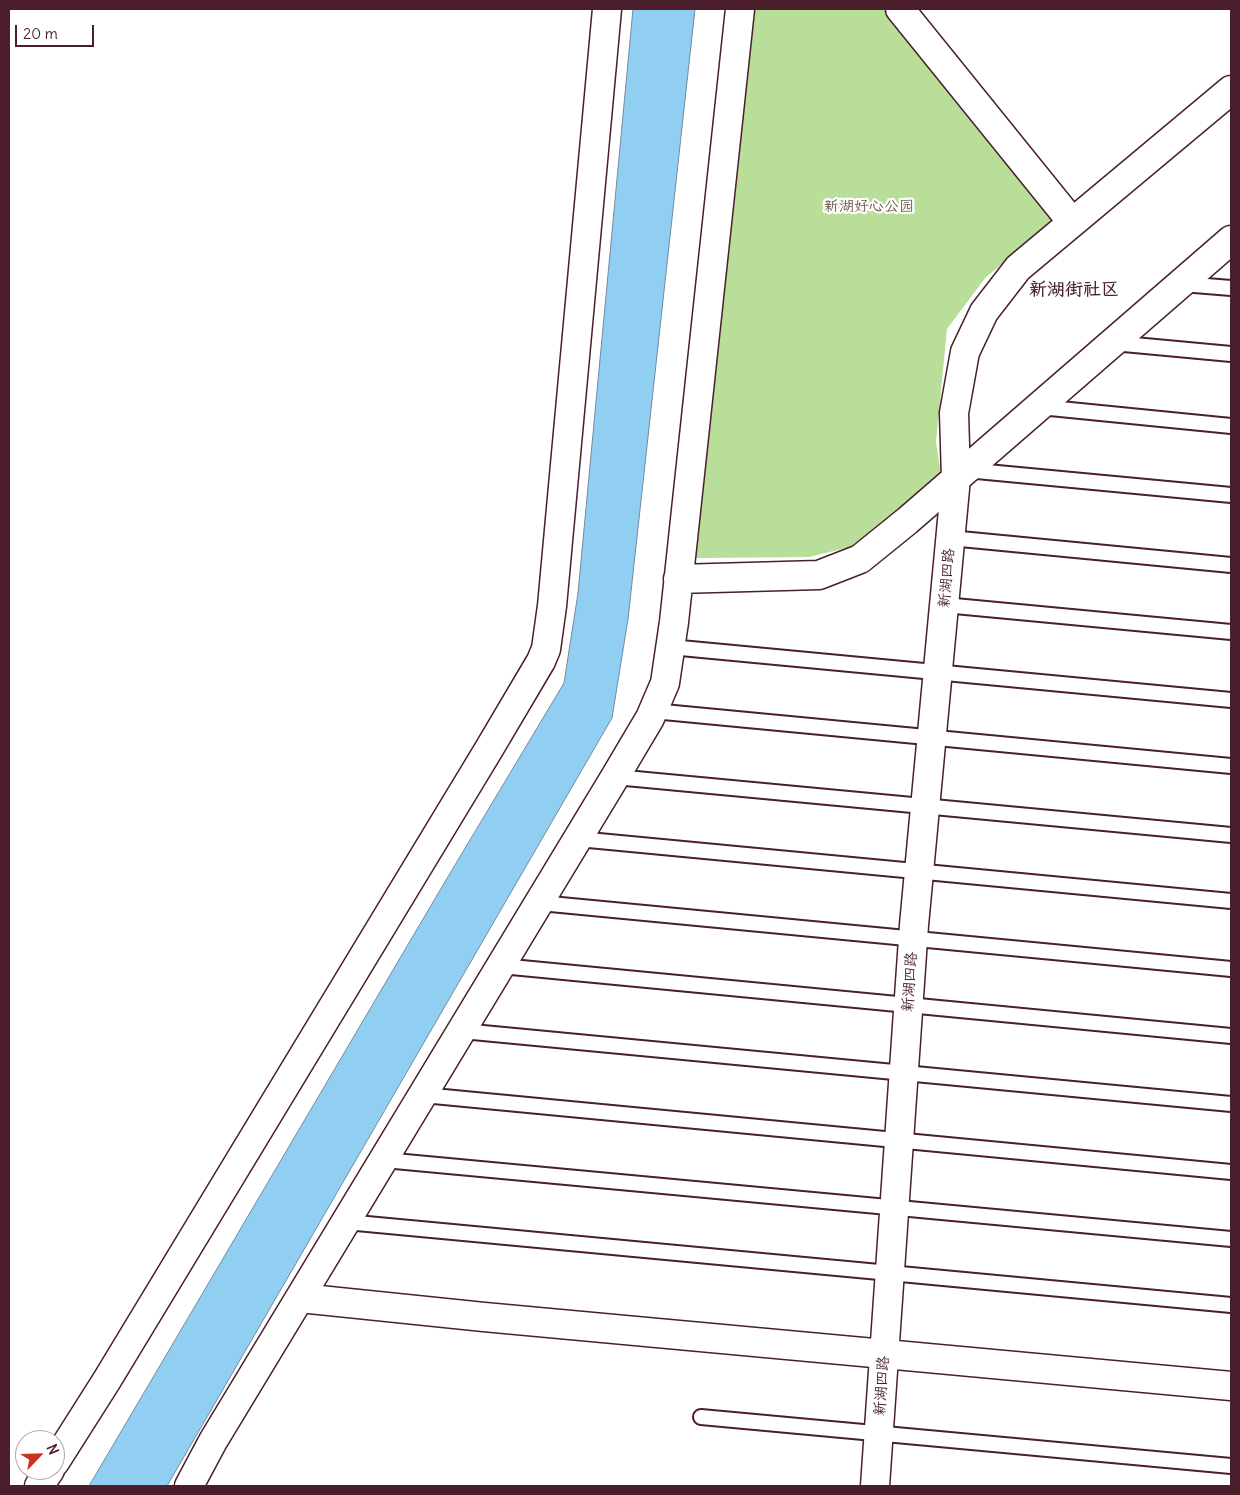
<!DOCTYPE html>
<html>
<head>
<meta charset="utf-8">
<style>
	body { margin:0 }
	#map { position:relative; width:1240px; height:1495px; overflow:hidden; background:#fff; font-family:Delius,sans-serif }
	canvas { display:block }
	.frame { position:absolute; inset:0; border:10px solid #4a1f2b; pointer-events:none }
	.north { position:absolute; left:15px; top:1430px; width:50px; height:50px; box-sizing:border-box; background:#fff; border:1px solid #b7a5aa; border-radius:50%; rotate:66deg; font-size:14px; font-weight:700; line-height:20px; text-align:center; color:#4a1f2b }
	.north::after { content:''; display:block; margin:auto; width:18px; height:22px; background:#c8321e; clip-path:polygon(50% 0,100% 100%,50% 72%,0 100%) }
	.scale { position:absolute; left:15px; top:25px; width:79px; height:22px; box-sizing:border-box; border:2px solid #4a1f2b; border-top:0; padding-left:6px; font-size:15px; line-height:18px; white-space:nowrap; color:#4a1f2b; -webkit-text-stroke:4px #fff; paint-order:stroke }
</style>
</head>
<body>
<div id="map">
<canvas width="1240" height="1495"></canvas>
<div class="frame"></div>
<div class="north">N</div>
<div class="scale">20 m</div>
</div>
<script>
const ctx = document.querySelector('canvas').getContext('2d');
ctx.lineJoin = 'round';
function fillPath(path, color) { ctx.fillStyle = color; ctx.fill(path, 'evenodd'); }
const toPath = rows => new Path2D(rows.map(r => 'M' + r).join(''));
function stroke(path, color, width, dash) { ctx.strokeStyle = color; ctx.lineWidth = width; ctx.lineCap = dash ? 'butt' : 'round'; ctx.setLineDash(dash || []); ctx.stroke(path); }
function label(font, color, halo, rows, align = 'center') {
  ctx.font = font + ' Delius,"LXGW WenKai TC",sans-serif'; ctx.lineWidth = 4.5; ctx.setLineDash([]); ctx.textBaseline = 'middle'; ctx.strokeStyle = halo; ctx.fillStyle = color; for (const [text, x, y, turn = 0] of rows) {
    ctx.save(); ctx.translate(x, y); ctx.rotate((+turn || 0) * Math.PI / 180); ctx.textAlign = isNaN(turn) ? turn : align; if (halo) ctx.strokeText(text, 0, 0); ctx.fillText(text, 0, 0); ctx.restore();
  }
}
fillPath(toPath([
	[752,9,883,9,1057,220,986,277,947,329,936,442,942,480,850,547,809,557,696,558]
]), '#b9de99');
const water = toPath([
	[633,9,695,9,628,619,612,718,167,1486,89,1486,446,880,564,683,578,593,633,9]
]);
fillPath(water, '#90cff1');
stroke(water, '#7489a2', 1);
const service = toPath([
	[1182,284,1231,288],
	[1113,343,1231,354],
	[1040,407,1231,426],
	[966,470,1231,495],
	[950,538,1231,565],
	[944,605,1231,632],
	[670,647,1231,700],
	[653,711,1231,766],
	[615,777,1231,835],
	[578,839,1231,901],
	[540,903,1231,969],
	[501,966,1231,1036],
	[462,1031,1231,1104],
	[423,1095,1231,1172],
	[384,1160,1231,1239],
	[346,1222,1231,1305],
	[701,1417,1231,1466]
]);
const minor = toPath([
	[900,9,1072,222],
	[678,579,819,575,860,559,907,521,1231,240],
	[300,1298,484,1317,1231,1386],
	[55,1462,107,1380,489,749,541,661,546,649,552,606,607,9],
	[39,1486,50,1470],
	[189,1486,213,1441,615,777,650,718,665,683,674,622,740,9],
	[875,1486,914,925,956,478,954,413,965,352,984,312,1018,268,1231,90]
]);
stroke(service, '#4a1f2b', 18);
stroke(minor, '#4a1f2b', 31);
stroke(service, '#fff', 14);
stroke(minor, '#fff', 28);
label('15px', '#6b584c', '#fff', [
	["新湖好心公园",869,207]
]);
label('15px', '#4a1f2b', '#fff', [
	["新湖四路",947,578,-85],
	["新湖四路",910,982,-86],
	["新湖四路",882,1386,-86]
]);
label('bold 18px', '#4a1f2b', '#fff', [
	["新湖街社区",1074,290]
]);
</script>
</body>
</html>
